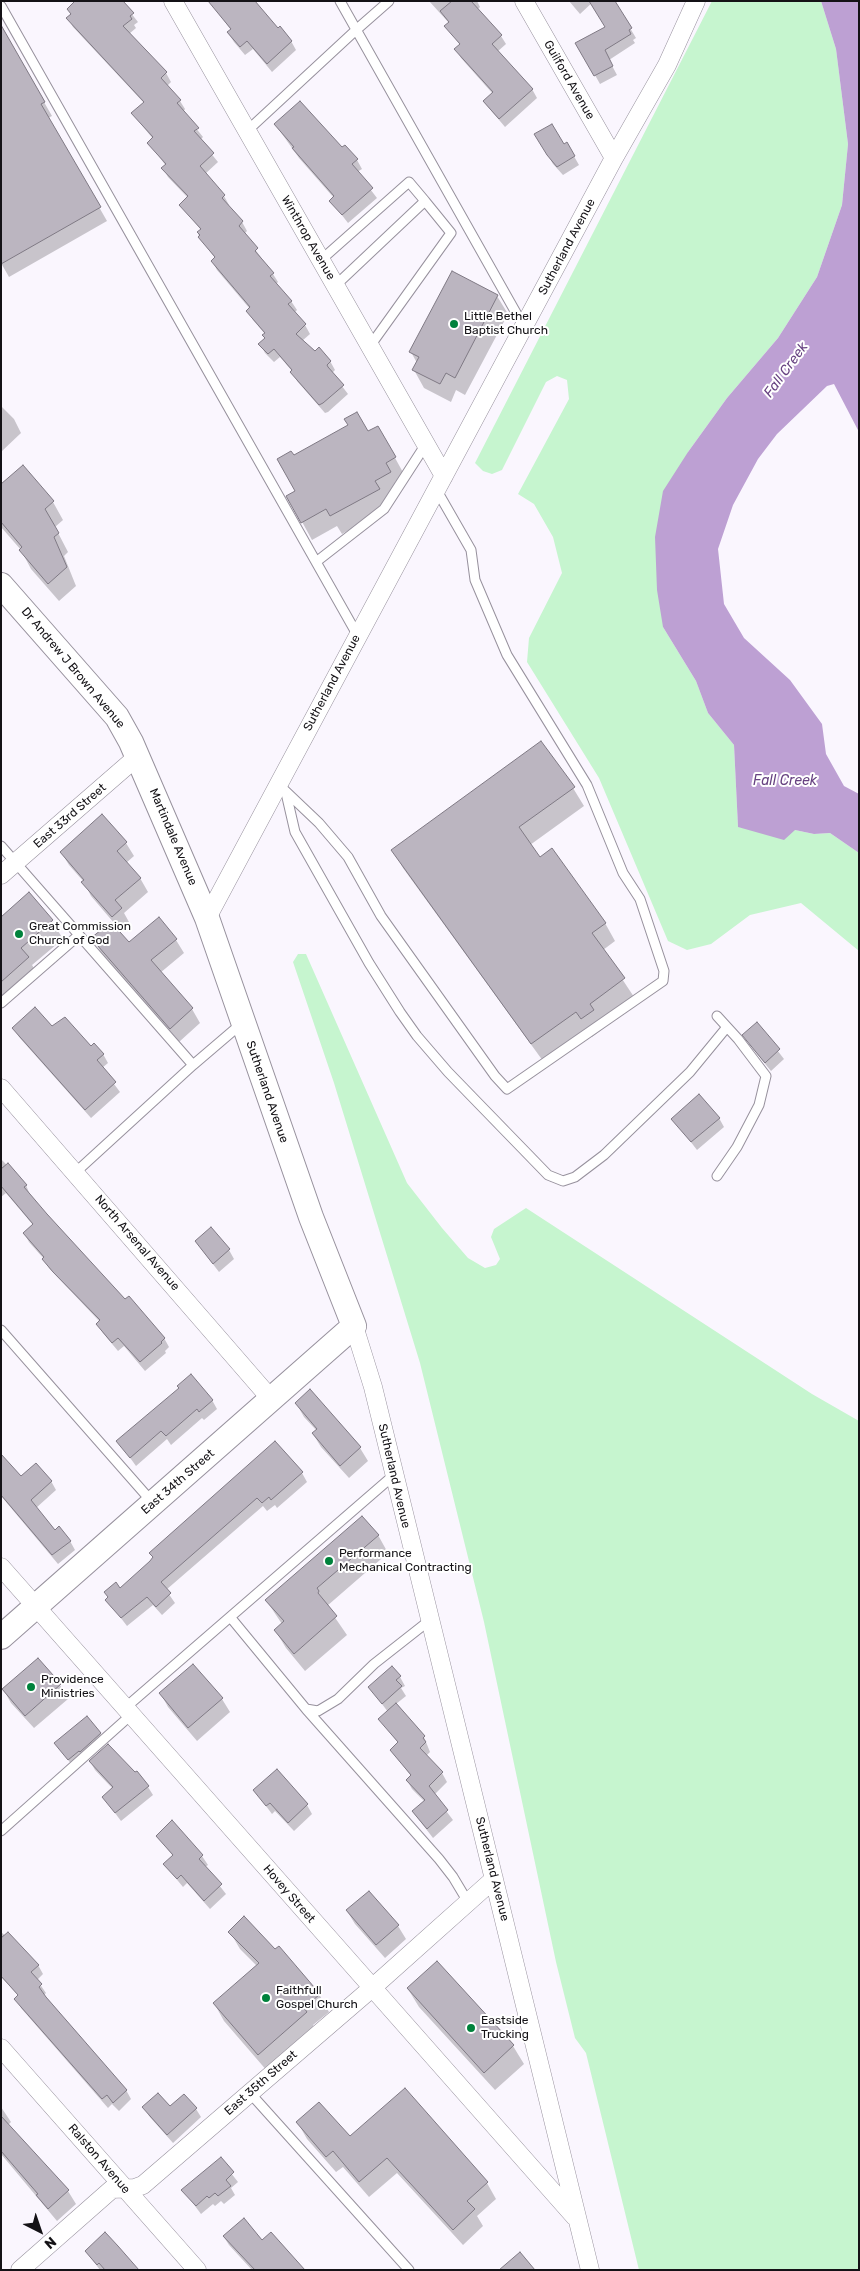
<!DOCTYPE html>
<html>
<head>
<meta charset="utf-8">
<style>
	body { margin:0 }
	#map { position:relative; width:860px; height:2271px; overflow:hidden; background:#faf6fe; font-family:Rubik,sans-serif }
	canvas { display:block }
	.frame { position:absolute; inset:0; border:2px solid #141216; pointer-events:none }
	.north { position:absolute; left:15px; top:2206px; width:50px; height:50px; -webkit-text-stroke:4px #fff; paint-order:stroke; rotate:139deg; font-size:14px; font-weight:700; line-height:20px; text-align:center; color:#141216 }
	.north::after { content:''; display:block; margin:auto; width:18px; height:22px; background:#141216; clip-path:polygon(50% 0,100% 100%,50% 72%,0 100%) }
</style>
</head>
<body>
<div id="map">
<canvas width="860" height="2271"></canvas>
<div class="frame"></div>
<div class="north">N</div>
</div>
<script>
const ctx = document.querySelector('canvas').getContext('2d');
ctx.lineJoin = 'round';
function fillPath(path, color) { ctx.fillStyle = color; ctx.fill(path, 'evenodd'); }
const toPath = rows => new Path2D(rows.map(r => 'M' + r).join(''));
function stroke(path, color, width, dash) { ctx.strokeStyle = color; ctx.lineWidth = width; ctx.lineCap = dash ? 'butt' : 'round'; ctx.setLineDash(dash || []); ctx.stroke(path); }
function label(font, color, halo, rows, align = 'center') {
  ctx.font = font + ' Rubik,sans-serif'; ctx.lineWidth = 4; ctx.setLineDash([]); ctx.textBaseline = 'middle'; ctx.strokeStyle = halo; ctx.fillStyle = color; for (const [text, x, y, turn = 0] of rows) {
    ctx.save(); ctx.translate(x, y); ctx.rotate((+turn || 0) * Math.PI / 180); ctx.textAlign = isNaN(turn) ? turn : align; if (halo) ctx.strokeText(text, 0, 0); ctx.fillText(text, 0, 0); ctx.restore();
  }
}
fillPath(toPath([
	[712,1,821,1,836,49,848,144,842,205,817,277,778,338,727,398,688,452,663,627,696,681,708,713,734,745,738,827,795,830,814,834,830,833,859,853,859,951,801,903,750,915,711,944,687,950,668,941,599,778,527,662,529,638,562,573,553,537,534,504,518,494,569,399,567,380,557,376,546,382,502,470,492,474,483,471,475,463],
	[298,954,306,954,407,1183,442,1228,468,1258,485,1268,496,1265,500,1259,491,1237,494,1229,526,1208,812,1394,859,1421,859,2270,639,2270,586,2053,575,2038,556,1962,484,1622,420,1363,334,1083,293,962]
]), '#c6f5cf');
fillPath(toPath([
	[821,1,859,1,859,432,834,384,827,386,777,434,758,459,733,505,718,549,724,604,744,638,790,680,822,724,826,754,844,786,859,794,859,853,830,833,814,834,795,830,784,840,738,827,734,745,708,713,696,681,663,627,657,590,655,537,663,491,688,452,727,398,778,338,817,277,842,205,848,144,836,49]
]), '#bda0d3');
fillPath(toPath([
	[77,1,125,1,123,3,138,22,134,25,136,28,129,34,166,73,171,82,167,86,180,101,185,109,183,112,203,137,200,140,218,162,205,174,224,196,229,205,228,206,242,222,247,231,244,234,273,274,278,282,276,284,291,301,297,310,294,313,305,325,310,334,302,341,315,353,330,361,335,370,332,373,348,394,328,412,325,413,297,381,292,371,280,357,274,362,265,353,260,344,266,339,265,334,253,320,248,311,250,309,217,270,212,261,215,258,199,237,198,233,201,230,181,205,188,198,168,177,163,168,166,166,149,143,153,139,133,114,144,103,73,27,68,18],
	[429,1,477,1,480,7,477,10,501,36,506,44,497,52,532,89,537,98,505,127,484,102,493,94,461,58,456,49,460,45,446,26,449,23],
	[569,1,594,1,580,14],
	[615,3,636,38,633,40,635,43,609,60,617,75,600,84,577,43,607,27],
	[213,6,278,30,291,41,296,50,272,72,253,49,245,55,234,42,228,33,231,30],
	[1,27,52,116,48,118,107,221,9,277,1,263],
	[275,124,357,160,362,169,357,172,377,198,348,223,331,201,334,198,299,158],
	[536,135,564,145,567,144,579,165,563,175,553,164],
	[497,296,508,314,465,395,456,390,451,402,424,388,414,370,417,363,411,352],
	[1,406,14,419,21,433,1,452],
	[378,427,405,476,395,482,400,490,385,499,389,507,342,534,337,526,312,540,288,496,297,491,293,457,368,433],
	[23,467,53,502,63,520,55,527,68,552,64,556,76,586,59,601,31,569,21,550,1,527,1,485],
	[573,788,584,806,530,845,539,858,605,923,615,941,603,950,634,997,600,1022,604,1028,592,1037,587,1029,543,1061,403,868,393,850],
	[126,843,134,856,126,863,140,878,148,892,124,913,129,922,120,930,91,896,84,882,69,865,61,852],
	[1,919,52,921,63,939,32,965,39,976,1,1009],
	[93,939,129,944,176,940,184,953,160,973,192,1009,200,1023,179,1042,101,952],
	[757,1024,784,1059,771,1071,749,1044],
	[52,1027,103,1054,108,1063,102,1068,120,1092,91,1118,19,1037,13,1028],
	[719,1118,724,1127,697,1150,673,1119],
	[1,1159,26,1185,30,1195,94,1268,164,1338,169,1347,165,1351,166,1353,145,1371,124,1346,118,1351,103,1333,98,1324,100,1322,49,1268,44,1259,29,1242,24,1233,33,1225,6,1193,1,1197],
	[196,1242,229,1250,234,1259,219,1272],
	[310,1391,360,1448,368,1461,349,1478,321,1447,313,1434,317,1431,304,1417,296,1403],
	[212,1400,217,1409,204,1420,202,1418,171,1445,167,1439,136,1466,118,1441],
	[275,1442,302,1473,307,1482,277,1508,275,1505,267,1511,263,1506,166,1590,175,1603,162,1615,153,1605,127,1626,107,1600,120,1590],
	[1,1454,21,1478,51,1481,56,1490,36,1508,55,1531,70,1541,75,1550,58,1564,1,1496],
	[378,1535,388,1553,327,1606,347,1635,305,1671,286,1648,275,1630,282,1624,266,1600],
	[38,1659,60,1685,68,1699,34,1728,11,1703,3,1689],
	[400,1677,405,1686,401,1688,406,1696,396,1704,424,1737,430,1752,426,1756,442,1773,447,1782,434,1795,453,1820,433,1838,413,1812,425,1802,412,1789,407,1780,411,1776,391,1750,399,1744,380,1719,388,1712,370,1688],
	[161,1694,222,1699,230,1712,197,1741,168,1707],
	[100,1733,105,1742,74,1768,56,1743],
	[90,1761,148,1787,153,1795,121,1821,103,1797,113,1789,95,1770],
	[277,1770,307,1805,312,1814,294,1831,275,1811,272,1814,254,1790],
	[172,1822,202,1856,208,1865,205,1867,226,1894,210,1909,187,1883,183,1887,164,1864,173,1856,157,1836],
	[368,1892,398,1926,406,1939,385,1958,355,1924,347,1911],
	[1,1932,38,1965,43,1974,37,1980,46,1993,44,1995,126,2090,131,2099,119,2111,112,2104,108,2108,21,2008,16,1999,19,1996,1,1977],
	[230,1932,319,1994,329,2012,313,2025,316,2030,268,2072,224,2021,214,2003,257,1966,240,1949],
	[408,1989,513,2046,524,2064,495,2090,419,2007],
	[1,2107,11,2122,8,2125,68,2191,76,2204,57,2221,1,2154],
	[144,2107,196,2109,201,2117,173,2143,149,2116],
	[298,2123,487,2183,496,2199,477,2216,483,2226,463,2245,397,2173,369,2197,343,2167,336,2172,307,2139],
	[220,2159,238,2182,231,2188,235,2195,224,2204,221,2201,215,2206,213,2204,201,2214,183,2190],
	[224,2237,262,2241,304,2270,252,2270,229,2245],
	[86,2251,137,2270,100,2270]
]), '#0003');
const building = toPath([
	[75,1,123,1,134,13,130,16,132,19,123,26,167,72,161,78,181,100,177,103,199,128,194,131,214,153,200,166,225,195,222,198,243,221,239,226,258,248,255,251,274,273,270,276,292,301,288,304,306,324,296,334,315,351,319,347,331,361,327,365,328,367,344,385,323,403,319,405,290,372,292,370,274,349,268,354,258,344,265,338,262,335,265,333,246,311,250,307,211,261,215,257,198,237,200,235,197,232,201,229,179,205,188,196,161,168,166,164,147,143,153,137,131,113,144,102,66,18,71,14,67,9,75,1],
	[208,1,255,1,278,28,280,26,292,41,267,64,247,41,240,47,227,32,231,29,208,1],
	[452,1,471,1,502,35,492,44,533,89,499,119,483,101,493,92,454,49,460,44,444,26,449,22,440,11,452,1],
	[589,1,615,1,632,28,629,30,631,34,605,50,613,66,594,76,575,43,605,27,589,1],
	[1,25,45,102,41,104,101,207,1,264,1,25],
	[300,101,342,147,345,145,358,159,352,164,373,188,342,215,329,201,334,196,292,148,294,147,274,124,300,101],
	[552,124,564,144,567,142,575,156,557,167,547,155,534,134,552,124],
	[452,271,498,295,455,378,446,373,440,384,412,370,419,357,409,352,452,271],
	[357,412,368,431,378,426,396,457,386,463,391,472,375,481,380,489,330,516,326,509,301,523,286,496,295,491,277,459,291,451,294,455,348,425,344,419,357,412],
	[23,465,54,501,45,509,59,533,54,537,67,567,48,584,19,550,22,547,1,522,1,484,23,465],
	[541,741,575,787,519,827,540,857,552,848,606,923,592,933,625,978,590,1004,594,1010,581,1019,576,1012,531,1044,391,850,541,741],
	[102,814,127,842,117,851,141,878,115,900,122,908,112,917,81,882,84,880,60,852,102,814],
	[29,892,53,920,21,948,29,957,1,982,1,917,29,892],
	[159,917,177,939,151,960,193,1008,170,1029,91,938,111,922,129,942,159,917],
	[35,1007,52,1026,65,1017,91,1046,94,1043,104,1054,97,1060,116,1082,85,1110,12,1028,35,1007],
	[757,1022,780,1049,765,1063,742,1035,757,1022],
	[699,1094,720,1118,691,1142,671,1119,699,1094],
	[8,1163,27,1185,24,1187,47,1214,125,1299,129,1296,165,1338,161,1342,162,1343,140,1362,118,1338,112,1343,96,1324,100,1320,53,1272,42,1259,44,1257,23,1233,33,1224,1,1186,1,1169,8,1163],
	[211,1227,230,1249,213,1264,195,1241,211,1227],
	[191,1374,213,1400,199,1412,197,1409,166,1436,161,1431,130,1458,116,1441,179,1388,177,1386,191,1374],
	[310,1389,361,1447,340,1466,312,1433,317,1429,295,1403,310,1389],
	[275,1441,303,1472,271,1500,269,1497,262,1503,257,1498,161,1582,171,1593,156,1607,147,1597,121,1618,105,1600,108,1597,104,1592,116,1582,120,1588,150,1561,153,1557,149,1553,275,1441],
	[1,1454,21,1476,36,1463,52,1481,31,1500,55,1530,59,1526,71,1541,52,1555,1,1495,1,1454],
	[362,1516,379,1535,317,1588,319,1591,318,1593,337,1616,294,1654,274,1630,284,1621,265,1600,362,1516],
	[38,1658,61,1684,25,1716,2,1689,38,1658],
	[193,1664,223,1698,188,1728,159,1693,193,1664],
	[392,1666,401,1676,396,1680,402,1686,382,1704,368,1687,392,1666],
	[396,1703,425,1736,423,1738,426,1742,420,1748,443,1772,429,1786,448,1810,427,1829,412,1811,425,1800,406,1780,411,1775,390,1750,398,1742,378,1719,396,1703],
	[87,1716,101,1733,80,1752,79,1751,68,1760,54,1743,87,1716],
	[108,1744,135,1772,137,1771,149,1786,115,1813,102,1797,113,1787,89,1761,108,1744],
	[277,1769,308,1804,288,1823,270,1803,266,1806,253,1790,277,1769],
	[172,1820,203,1855,199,1859,222,1884,204,1901,181,1875,177,1879,163,1864,173,1855,156,1836,172,1820],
	[369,1891,399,1925,376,1945,346,1910,369,1891],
	[244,1916,275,1949,279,1946,320,1994,304,2008,307,2012,258,2055,213,2003,259,1963,228,1932,244,1916],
	[8,1932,39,1965,31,1972,42,1984,39,1987,46,1997,127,2090,113,2103,107,2095,102,2099,14,1999,18,1995,1,1976,1,1938,8,1932],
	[437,1961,514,2045,484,2073,407,1988,437,1961],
	[405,2088,488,2182,467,2201,475,2209,453,2230,387,2158,359,2182,333,2151,326,2157,296,2122,319,2102,350,2136,405,2088],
	[158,2093,170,2106,184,2094,197,2108,167,2135,142,2107,158,2093],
	[1,2116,69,2190,48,2209,36,2195,38,2194,1,2151,1,2116],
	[221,2157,234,2172,226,2180,231,2186,218,2196,215,2193,209,2198,207,2196,196,2206,181,2190,221,2157],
	[244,2218,262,2240,271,2232,305,2270,255,2270,223,2236,244,2218],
	[105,2232,118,2246,139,2270,105,2270,99,2263,97,2265,85,2251,105,2232],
	[520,2252,535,2270,499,2270,520,2252]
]);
fillPath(building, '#bbb5c0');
stroke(building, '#7f7984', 1);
const lane = toPath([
	[340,1,524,327],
	[1,6,358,636],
	[247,131,356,30,389,1],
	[321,260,409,182,425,201],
	[335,286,425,201,451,233,370,346],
	[316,562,384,509,426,444],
	[278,784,319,823,348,857,381,916,495,1076,507,1089,663,981,664,971,640,899,623,873,587,785,507,655,475,580,471,550,436,489],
	[286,793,295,832,369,963,400,1012,417,1036,448,1072,548,1175,563,1181,575,1177,604,1155,690,1072,727,1027],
	[1,846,193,1065],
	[1,1003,79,935],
	[76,1172,193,1065,241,1024],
	[717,1176,737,1147,759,1105,766,1076,738,1039,717,1016],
	[1,1330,153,1503],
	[231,1618,306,1709,318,1711,338,1699,374,1664,430,1620],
	[125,1708,394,1475],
	[306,1709,439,1859,453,1877,468,1902],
	[1,1831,131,1715],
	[250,2093,409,2270]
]);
const street = toPath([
	[173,1,444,476],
	[524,1,614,158],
	[1,875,138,756],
	[207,918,614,158,667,65,696,1],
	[1,1088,271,1399],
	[354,1326,373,1387,590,2270],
	[1,1567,575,2217],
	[1,2048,197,2270],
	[20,2270,112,2189,135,2188,143,2185,372,1988,494,1879]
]);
const secondary = toPath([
	[1,585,117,717,131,742,207,918,311,1217,354,1326,1,1637]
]);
stroke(lane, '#97919d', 11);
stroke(street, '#97919d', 19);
stroke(secondary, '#97919d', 26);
stroke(lane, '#fff', 9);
stroke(street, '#fff', 18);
stroke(secondary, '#fff', 24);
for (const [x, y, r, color] of [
	[454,324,5,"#00823c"],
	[19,934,5,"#00823c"],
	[329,1561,5,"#00823c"],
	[31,1687,5,"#00823c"],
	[266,1998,5,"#00823c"],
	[471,2028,5,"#00823c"]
]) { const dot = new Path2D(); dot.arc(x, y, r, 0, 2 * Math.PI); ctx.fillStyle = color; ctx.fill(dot); stroke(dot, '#fff', 2); }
label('12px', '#141216', '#fff', [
	["Guilford Avenue",569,80,60],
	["Winthrop Avenue",308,238,60],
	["Sutherland Avenue",567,247,-62],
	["Dr Andrew J Brown Avenue",73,668,50],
	["Sutherland Avenue",332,683,-62],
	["East 33rd Street",70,816,-41],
	["Martindale Avenue",173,837,67],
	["Sutherland Avenue",267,1092,71],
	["North Arsenal Avenue",137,1243,49],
	["Sutherland Avenue",394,1476,77],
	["East 34th Street",178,1482,-41],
	["Sutherland Avenue",492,1869,76],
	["Hovey Street",289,1894,49],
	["East 35th Street",261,2083,-41],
	["Ralston Avenue",99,2159,49]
]);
label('12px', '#141216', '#fff', [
	["Little Bethel",464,317],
	["Baptist Church",464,331],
	["Great Commission",29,927],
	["Church of God",29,941],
	["Performance",339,1554],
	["Mechanical Contracting",339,1568],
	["Providence",41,1680],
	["Ministries",41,1694],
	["Faithfull",276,1991],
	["Gospel Church",276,2005],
	["Eastside",481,2021],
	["Trucking",481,2035]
], 'left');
label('italic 14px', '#674281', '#fff', [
	["Fall Creek",786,370,-54],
	["Fall Creek",785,781]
]);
</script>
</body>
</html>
